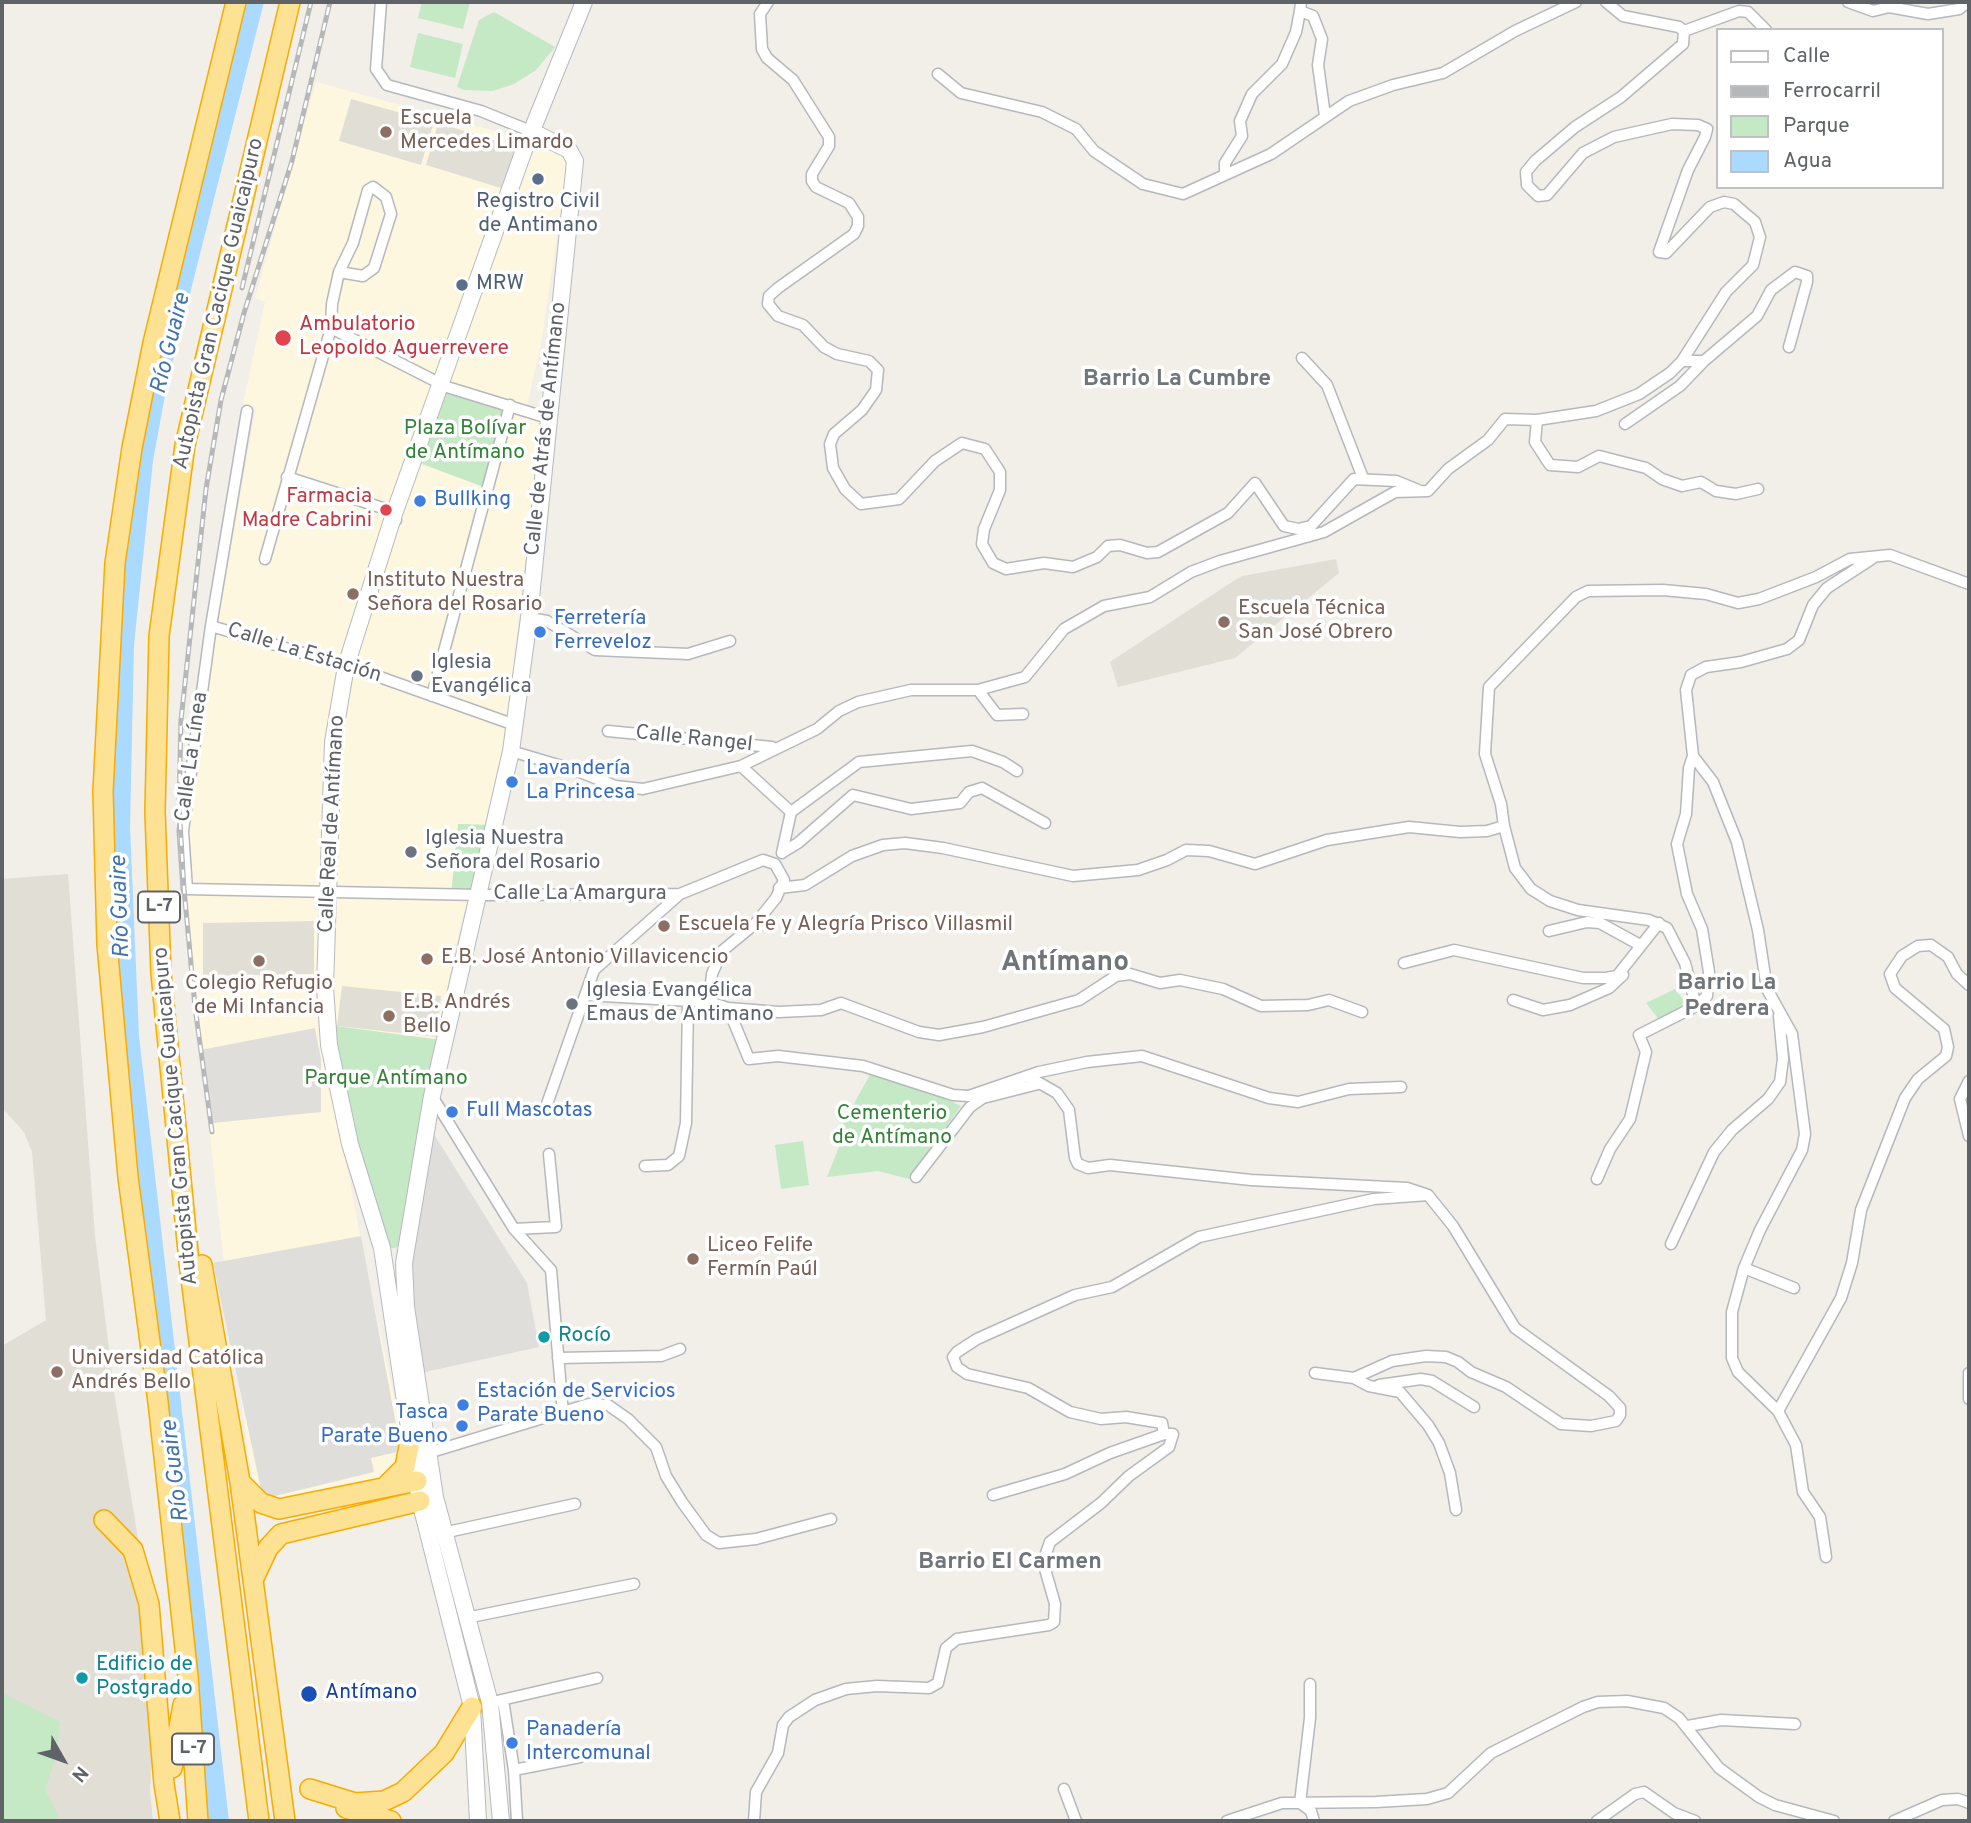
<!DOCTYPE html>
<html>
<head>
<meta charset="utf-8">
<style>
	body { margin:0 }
	#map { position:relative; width:1971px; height:1823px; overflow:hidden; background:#f1efe8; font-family:Overpass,sans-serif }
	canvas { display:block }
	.frame { position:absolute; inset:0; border:4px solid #5f6368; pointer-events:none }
	.legend { position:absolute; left:1716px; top:28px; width:228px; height:161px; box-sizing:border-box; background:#fff; border:2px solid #bfc1c3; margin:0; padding:9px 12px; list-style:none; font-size:21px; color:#5f6368 }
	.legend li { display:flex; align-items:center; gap:14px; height:35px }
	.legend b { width:35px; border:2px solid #bfc1c3 }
	.north { position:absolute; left:28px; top:1725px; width:70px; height:70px; -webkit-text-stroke:5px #fff; paint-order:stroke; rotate:130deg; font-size:19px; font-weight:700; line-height:28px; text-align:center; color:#5f6368 }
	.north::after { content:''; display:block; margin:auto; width:24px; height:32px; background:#5f6368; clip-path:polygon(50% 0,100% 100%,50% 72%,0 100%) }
</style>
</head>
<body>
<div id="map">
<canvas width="1971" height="1823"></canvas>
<div class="frame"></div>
<ul class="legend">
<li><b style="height:9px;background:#fff"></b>Calle</li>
<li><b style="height:9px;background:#b6b7b8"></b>Ferrocarril</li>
<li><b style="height:19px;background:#c5e8c5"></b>Parque</li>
<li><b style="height:19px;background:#aadaff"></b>Agua</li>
</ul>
<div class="north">N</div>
</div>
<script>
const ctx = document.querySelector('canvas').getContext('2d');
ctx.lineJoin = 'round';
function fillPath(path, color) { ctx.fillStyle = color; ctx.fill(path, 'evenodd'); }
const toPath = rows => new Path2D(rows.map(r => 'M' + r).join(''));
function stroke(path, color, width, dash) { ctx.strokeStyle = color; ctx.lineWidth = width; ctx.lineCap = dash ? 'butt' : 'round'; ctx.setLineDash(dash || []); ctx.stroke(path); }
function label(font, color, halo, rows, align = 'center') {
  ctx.font = font + ' Overpass,sans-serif'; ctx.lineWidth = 7; ctx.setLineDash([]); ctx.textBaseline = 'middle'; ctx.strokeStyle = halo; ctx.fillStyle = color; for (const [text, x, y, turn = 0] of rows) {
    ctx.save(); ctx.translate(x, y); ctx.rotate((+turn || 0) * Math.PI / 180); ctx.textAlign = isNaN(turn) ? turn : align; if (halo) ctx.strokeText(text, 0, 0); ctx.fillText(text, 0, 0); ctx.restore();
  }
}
fillPath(toPath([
	[316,82,550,146,561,150,568,162,541,344,526,410,541,417,498,803,461,923,436,1039,323,1038,365,1262,403,1439,402,1478,278,1507,253,1485,231,1328,183,886,191,772,256,407,243,404,265,302,255,298]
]), '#fef7e0');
fillPath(toPath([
	[315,1028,321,1059,321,1112,213,1123,200,1050],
	[427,1123,527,1283,539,1347,416,1374,406,1302],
	[361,1236,401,1451,371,1458,374,1472,263,1499,213,1263]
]), '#e0deda');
fillPath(toPath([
	[351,99,434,122,421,165,339,141],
	[438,123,517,147,504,189,426,165],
	[1336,559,1339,573,1235,658,1118,687,1110,662,1224,587,1242,576],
	[68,874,95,1236,115,1398,143,1569,154,1690,150,1792,153,1821,2,1821,2,1346,46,1320,32,1152,24,1132,2,1108,2,879],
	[314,921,314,974,203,976,203,923],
	[342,986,441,996,437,1037,337,1026]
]), '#e1ded6');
fillPath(toPath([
	[422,2,470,2,463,29,418,18],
	[494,12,555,47,536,70,514,84,493,91,464,90,457,87,479,20],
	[418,33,463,44,455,78,410,67],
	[447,387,510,405,489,489,422,464],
	[458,824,496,825,480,895,451,895],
	[1675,989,1689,1007,1660,1021,1646,1003],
	[328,1025,442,1040,405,1242,395,1248,382,1248],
	[872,1071,915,1085,961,1106,909,1179,878,1171,827,1177,845,1132,840,1129],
	[803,1141,809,1185,781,1189,775,1145],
	[2,1693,60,1722,56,1756,45,1790,58,1815,55,1821,2,1821]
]), '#c5e8c5');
fillPath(toPath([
	[243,2,264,2,167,384,153,461,134,645,130,827,139,1036,229,1821,209,1821,119,1038,110,827,114,692,133,458]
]), '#aadaff');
const street = toPath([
	[381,2,376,69,387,85,481,111,533,132],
	[768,2,760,14,762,49,767,58,793,80,829,137,829,146,812,174,812,181,816,187,849,203,858,217,858,226,854,234,778,288,769,296,768,304,778,316,803,325,824,347,837,354,869,361,878,370,876,390,862,410,834,434,830,444,833,468,845,489,861,504,899,499,935,461,962,443,985,449,1000,472,1000,490,984,529,982,544,993,563,1006,569,1044,563,1073,567,1097,557,1108,546,1120,545,1147,553,1158,552,1228,513,1255,483,1284,526,1298,529,1311,526,1354,479,1396,481,1418,490],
	[1301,2,1300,11,1313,16,1322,39,1318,65,1325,116],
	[1848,2,1873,11,1889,7,1928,14,1959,9,1968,2],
	[1684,31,1739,11,1748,12,1766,30],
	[938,74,961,93,1042,112,1076,129,1094,151,1143,184,1183,194,1271,154,1349,101,1393,85,1443,73,1515,31,1576,2],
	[1225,173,1225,163,1242,136,1240,121,1252,94,1282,64,1296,32,1300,11],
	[331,328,447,387,548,418],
	[1302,358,1327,385,1363,478],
	[1682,361,1704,361,1757,316,1771,290,1795,272,1807,276,1807,282,1789,347],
	[247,411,211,626,183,831,187,889,480,895,680,894,763,860,775,864],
	[1537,420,1535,442,1550,465,1578,467,1599,456,1646,468,1662,479,1682,486,1701,482,1716,491,1736,494,1758,489],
	[1625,424,1680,386,1704,361],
	[287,477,389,510,396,520],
	[265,559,331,328,332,304,339,272,353,243,368,190,373,187,386,197,391,214,374,268,363,276,339,272],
	[529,618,547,621,595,650,688,654,730,641],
	[211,626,357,669,515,725],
	[978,690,997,715,1023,714],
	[432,696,510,405],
	[608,731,772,747],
	[511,751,575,770,615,786,643,789,741,766,817,729,839,711,858,702,911,690,978,690,1025,677,1064,629,1104,606,1150,597,1191,572,1220,561,1324,532,1395,492,1428,491,1448,469,1488,440,1505,419,1537,420,1596,411,1639,394,1670,373,1682,361,1726,292,1753,265,1760,237,1755,222,1734,204,1724,202,1710,207,1666,253,1659,252,1688,170,1705,137,1707,129,1698,125,1672,124,1614,137,1583,153,1547,195,1538,196,1527,185,1526,172,1535,161,1575,127,1621,97,1683,44,1684,31,1679,27,1623,16,1606,2],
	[741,766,791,812,782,853],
	[791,812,859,762,972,751,1003,762,1017,771],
	[1504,826,1515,868,1531,889,1550,901,1578,910,1649,920,1667,928,1685,963,1696,1006,1707,996,1709,972,1702,929,1687,894,1677,844,1686,814,1689,768,1693,756],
	[783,852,798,843,853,795,911,809,960,803,969,792,982,788,1045,823],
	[779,888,805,885,852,856,883,845,905,843,943,848,1073,876,1138,870,1167,860,1186,850,1209,851,1255,864,1327,840,1409,827,1460,832,1487,831,1504,826,1501,804,1485,754,1489,687,1576,597,1588,591,1663,590,1706,594,1738,603,1759,599,1816,577,1850,559,1890,555,1969,584],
	[1549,931,1587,922,1600,923,1640,945],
	[1404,963,1454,950,1583,978,1606,978,1617,976,1659,923],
	[586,995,709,1002,728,1008,779,1012,821,1010,841,1003,919,1032,939,1035,983,1027,1079,1000,1116,976,1130,974,1160,983,1180,980,1223,989,1261,1006,1308,1005,1329,1000,1362,1012],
	[1513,1000,1543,1010,1570,1005,1609,988,1623,975],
	[709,1002,712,974,722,951,755,924,776,898,784,880,775,864],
	[728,1008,749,1059,778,1056,863,1066,953,1095,969,1096,1039,1072,1087,1062,1142,1056,1269,1098,1298,1102,1349,1089,1401,1087],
	[1029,1077,1057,1093,1069,1110,1075,1158,1078,1164,1088,1168,1110,1165,1251,1180,1407,1188,1428,1195,1453,1226,1515,1328,1609,1396,1620,1408,1620,1415,1616,1421,1591,1426,1561,1424,1506,1387,1471,1372,1458,1362,1446,1357,1426,1356,1392,1361,1354,1378],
	[1969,1081,1960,1099,1969,1136],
	[432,1096,514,1229,551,1270,563,1414],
	[547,1104,594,970,680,894],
	[645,1166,668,1165,679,1156,686,1123,688,1002],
	[916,1177,970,1107,983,1098,1038,1084],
	[1597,1179,1610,1149,1630,1119,1646,1052,1639,1035,1696,1006],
	[514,1229,556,1227,549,1154],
	[1671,1244,1714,1152,1732,1130,1768,1099,1780,1082,1783,1059,1779,1016],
	[1744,1268,1794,1288],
	[558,1358,661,1356,680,1349],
	[1315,1373,1354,1378,1369,1386,1400,1392,1428,1425,1439,1443,1450,1473,1456,1510],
	[1969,1373,1969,1399],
	[1379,1385,1421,1379,1432,1381,1474,1407],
	[1778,1411,1841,1298,1852,1263,1861,1210,1905,1098,1918,1079,1946,1056,1948,1047,1944,1029,1895,988,1890,974,1902,956,1918,946,1931,945,1948,957,1957,974,1969,985],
	[428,1453,589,1404,608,1405,628,1419,656,1447,666,1476,682,1502,706,1535,719,1543,756,1539,831,1519],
	[993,1495,1065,1474,1110,1453,1164,1434],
	[443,1533,575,1504],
	[1826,1557,1820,1517,1803,1492,1796,1445,1778,1411,1738,1372,1732,1358,1732,1312,1744,1268,1760,1230,1802,1150,1805,1134,1792,1034,1767,989,1758,930,1737,842,1713,782,1693,756,1686,690,1691,675,1706,667,1741,662,1787,649,1799,640,1813,605,1827,588,1873,558],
	[466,1618,634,1584],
	[1310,1684,1310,1718,1300,1803,1311,1811,1314,1821],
	[503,1700,514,1770,517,1821],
	[497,1701,597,1678],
	[1688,1726,1721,1720,1795,1724],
	[514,1770,580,1757],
	[1064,1789,1076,1821],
	[754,1821,756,1792,778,1753,783,1725,789,1717,815,1700,846,1689,877,1686,929,1688,938,1683,946,1648,957,1639,1049,1625,1054,1622,1055,1604,1043,1562,1050,1542,1101,1503,1129,1476,1169,1447,1173,1434,1164,1434,1162,1423,1126,1417,1101,1419,1070,1412,1028,1388,967,1374,957,1367,953,1357,957,1352,977,1339,1075,1295,1112,1287,1199,1237,1374,1199,1428,1195],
	[1227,1821,1282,1803,1376,1802,1427,1799,1448,1793,1491,1753,1583,1707,1598,1702,1627,1701,1664,1708,1679,1718,1719,1768,1759,1797,1775,1805,1834,1821],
	[1597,1821,1635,1794,1644,1792,1674,1813,1695,1821],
	[1894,1821,1942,1800,1958,1799,1969,1803]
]);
const secondary = toPath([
	[478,1821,472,1707,420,1501,382,1248,350,1144,329,1045,325,987,333,742,346,666,394,514,524,150,584,2],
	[501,1821,490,1703,435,1497,406,1307,404,1263,432,1096,511,751,529,618,575,161,569,150,533,132]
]);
const highway = toPath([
	[202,1265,240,1482,285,1821],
	[240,1482,261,1503,279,1509,417,1481],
	[385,1487,405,1467,410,1442],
	[104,1520,133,1550,149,1604,164,1784,170,1821],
	[254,1578,268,1548,281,1534,420,1501],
	[172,1768,183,1705],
	[310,1789,355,1803,384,1801,403,1792,444,1753,472,1707],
	[346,1808,391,1821],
	[198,1821,188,1676,158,1402,128,1177,107,944,103,791,115,563,132,448,153,343,236,2],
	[259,1821,189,1262,161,973,155,812,159,636,185,445,290,2]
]);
stroke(street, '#b5b8bc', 13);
stroke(secondary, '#b6babf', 18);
stroke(highway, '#f9ab00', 22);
stroke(street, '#fff', 10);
stroke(secondary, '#fff', 16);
stroke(highway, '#fde293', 19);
const rail = toPath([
	[242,288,311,2],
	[212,1132,195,1007,184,889,179,805,181,720,206,489,221,400,244,313,292,161,330,2]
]);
stroke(rail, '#b6b7b8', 5);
stroke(rail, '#fff', 2.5, [8]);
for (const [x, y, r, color] of [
	[386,132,7,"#8d6e63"],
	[538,179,7,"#5c6f8a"],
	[462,285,7,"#5c6f8a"],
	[283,338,9,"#e0444e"],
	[420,501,7,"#3f7fe0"],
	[386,510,7,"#e0444e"],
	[353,594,7,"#8d6e63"],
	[1224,622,7,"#8d6e63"],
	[540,632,7,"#3f7fe0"],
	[417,676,7,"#6b7280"],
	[512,782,7,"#3f7fe0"],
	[411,852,7,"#6b7280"],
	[664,926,7,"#8d6e63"],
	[427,959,7,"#8d6e63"],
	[259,961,7,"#8d6e63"],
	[572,1004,7,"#6b7280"],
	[389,1016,7,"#8d6e63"],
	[452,1112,7,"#3f7fe0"],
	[693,1259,7,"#8d6e63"],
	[544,1337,7,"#0f9aa8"],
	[57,1372,7,"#8d6e63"],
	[463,1405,7,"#3f7fe0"],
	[462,1426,7,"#3f7fe0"],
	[82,1678,7,"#0f9aa8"],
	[309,1694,9,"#1a4fb4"],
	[512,1743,7,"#3f7fe0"]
]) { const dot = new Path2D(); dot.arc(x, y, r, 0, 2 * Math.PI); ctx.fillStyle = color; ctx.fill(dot); stroke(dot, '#fff', 2.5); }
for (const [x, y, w] of [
	[159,907,42],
	[193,1749,42]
]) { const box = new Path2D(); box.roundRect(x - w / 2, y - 15.5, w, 31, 5); ctx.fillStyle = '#fff'; ctx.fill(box); stroke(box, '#5f6368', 2); }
label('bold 19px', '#5f6368', null, [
	["L-7",159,907],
	["L-7",193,1749]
]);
label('21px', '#785e54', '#fff', [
	["Escuela",400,120],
	["Mercedes Limardo",400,144],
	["Instituto Nuestra",367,582],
	["Señora del Rosario",367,606],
	["Escuela Técnica",1238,610],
	["San José Obrero",1238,634],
	["Escuela Fe y Alegría Prisco Villasmil",678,926],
	["E.B. José Antonio Villavicencio",441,959],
	["Colegio Refugio",259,985,"center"],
	["de Mi Infancia",259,1009,"center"],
	["E.B. Andrés",403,1004],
	["Bello",403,1028],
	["Liceo Felife",707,1247],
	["Fermín Paúl",707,1271],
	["Universidad Católica",71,1360],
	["Andrés Bello",71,1384]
], 'left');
label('21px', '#4e5e75', '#fff', [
	["Registro Civil",538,203],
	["de Antimano",538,227],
	["MRW",476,285,"left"]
]);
label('21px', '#5f6368', '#fff', [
	["Autopista Gran Cacique Guaicaipuro",220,304,-77],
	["Calle de Atrás de Antímano",547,429,-84],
	["Calle La Estación",304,654,17],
	["Calle Rangel",694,740,6],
	["Calle La Línea",193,757,-82],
	["Calle Real de Antímano",333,824,-87],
	["Calle La Amargura",580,895],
	["Autopista Gran Cacique Guaicaipuro",177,1116,-95]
]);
label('21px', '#be3a42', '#fff', [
	["Ambulatorio",299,326],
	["Leopoldo Aguerrevere",299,350],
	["Farmacia",372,498,"right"],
	["Madre Cabrini",372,522,"right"]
], 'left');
label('21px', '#348238', '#fff', [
	["Plaza Bolívar",465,430],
	["de Antímano",465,454],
	["Parque Antímano",386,1080],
	["Cementerio",892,1115],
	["de Antímano",892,1139]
]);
label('21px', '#366cbe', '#fff', [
	["Bullking",434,501],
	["Ferretería",554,620],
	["Ferreveloz",554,644],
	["Lavandería",526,770],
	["La Princesa",526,794],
	["Full Mascotas",466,1112],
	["Estación de Servicios",477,1393],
	["Parate Bueno",477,1417],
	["Tasca",448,1414,"right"],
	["Parate Bueno",448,1438,"right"],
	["Panadería",526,1731],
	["Intercomunal",526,1755]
], 'left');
label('21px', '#5b616d', '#fff', [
	["Iglesia",431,664],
	["Evangélica",431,688],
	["Iglesia Nuestra",425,840],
	["Señora del Rosario",425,864],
	["Iglesia Evangélica",586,992],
	["Emaus de Antimano",586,1016]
], 'left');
label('21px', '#0d838f', '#fff', [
	["Rocío",558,1337],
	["Edificio de",96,1666],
	["Postgrado",96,1690]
], 'left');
label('21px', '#164399', '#fff', [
	["Antímano",325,1694]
], 'left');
label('italic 23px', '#4174aa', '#fff', [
	["Río Guaire",172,344,-76],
	["Río Guaire",122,907,-92],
	["Río Guaire",177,1471,-97]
]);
label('bold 23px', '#70757a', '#fff', [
	["Barrio La Cumbre",1177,380],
	["Barrio La",1727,984],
	["Pedrera",1727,1010],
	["Barrio El Carmen",1010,1563]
]);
label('bold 28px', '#70757a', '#fff', [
	["Antímano",1065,964]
]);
</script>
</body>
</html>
